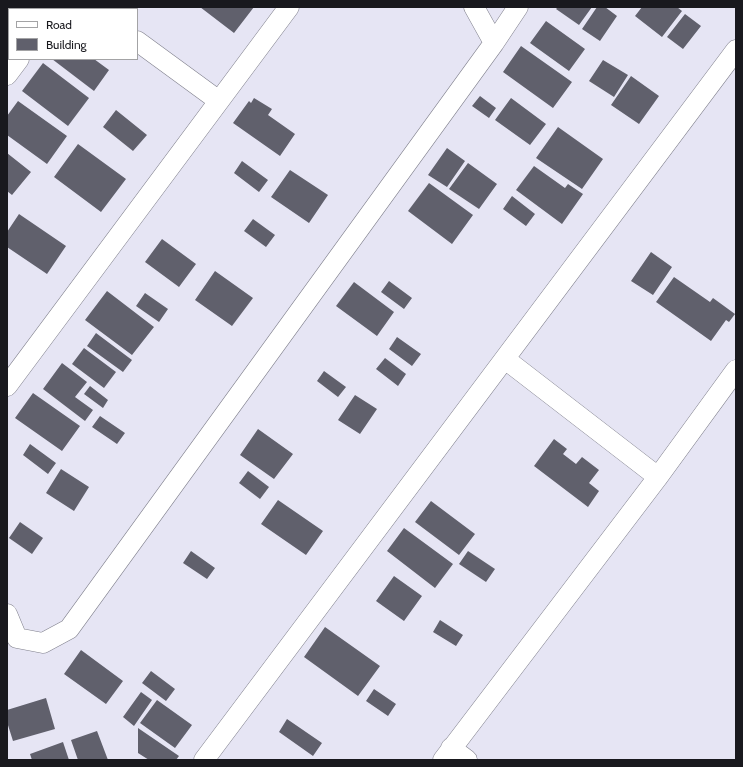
<!DOCTYPE html>
<html>
<head>
<meta charset="utf-8">
<style>
	body { margin:0 }
	#map { position:relative; width:743px; height:767px; overflow:hidden; background:#e6e5f4; font-family:Cabin,sans-serif }
	canvas { display:block }
	.frame { position:absolute; inset:0; border:8px solid #19191e; pointer-events:none }
	.legend { position:absolute; left:8px; top:8px; width:130px; height:52px; box-sizing:border-box; background:#fff; border:1px solid #a3a3a5; margin:0; padding:5px 7px; list-style:none; font-size:12px; color:#19191e }
	.legend li { display:flex; align-items:center; gap:8px; height:20px }
	.legend b { width:20px; border:1px solid #a3a3a5 }
</style>
</head>
<body>
<div id="map">
<canvas width="743" height="767"></canvas>
<div class="frame"></div>
<ul class="legend">
<li><b style="height:5px;background:#fff"></b>Road</li>
<li><b style="height:11px;background:#60606c"></b>Building</li>
</ul>
</div>
<script>
const ctx = document.querySelector('canvas').getContext('2d');
ctx.lineJoin = 'round';
function fillPath(path, color) { ctx.fillStyle = color; ctx.fill(path, 'evenodd'); }
const toPath = rows => new Path2D(rows.map(r => 'M' + r).join(''));
function stroke(path, color, width, dash) { ctx.strokeStyle = color; ctx.lineWidth = width; ctx.lineCap = dash ? 'butt' : 'round'; ctx.setLineDash(dash || []); ctx.stroke(path); }
fillPath(toPath([
	[7,7,18,7,17,9,9,9,9,20,7,23],
	[200,7,254,7,234,33],
	[558,7,592,7,579,25,556,9],
	[597,7,605,7,617,16,600,41,582,29],
	[642,7,677,7,682,11,662,37,635,16],
	[685,14,701,26,683,49,667,37],
	[546,21,585,49,569,71,530,43],
	[521,46,572,82,553,108,503,72],
	[52,59,94,59,109,70,94,91],
	[603,60,628,75,614,97,589,81],
	[43,63,89,98,68,126,22,91],
	[631,76,659,96,639,124,611,105],
	[480,96,496,108,489,118,472,106],
	[254,98,272,109,268,115,295,134,280,156,233,123,249,101,251,103],
	[511,98,546,124,530,145,495,120],
	[18,101,67,136,47,164,7,135,7,116],
	[116,110,147,135,133,151,103,127],
	[558,127,603,159,582,189,536,158],
	[78,144,126,179,101,212,54,177],
	[447,148,465,161,447,187,428,175],
	[7,153,31,172,12,195,7,191],
	[242,161,268,180,259,192,234,173],
	[468,163,497,184,479,209,449,189],
	[534,166,565,188,568,184,583,194,562,224,516,190],
	[290,170,328,195,309,223,271,197],
	[429,183,473,215,452,244,408,211],
	[512,196,535,214,526,226,503,209],
	[19,214,66,246,47,274,7,247,7,232],
	[253,219,275,235,266,247,244,231],
	[162,239,196,264,179,287,145,262],
	[651,252,672,267,653,295,631,281],
	[215,271,253,298,232,326,195,300],
	[674,277,710,302,713,298,735,314,729,322,726,320,711,341,656,302],
	[389,281,412,298,404,309,381,292],
	[354,282,394,312,377,336,336,306],
	[107,291,154,327,132,355,85,320],
	[145,293,168,309,159,322,136,306],
	[96,333,132,360,123,372,87,346],
	[397,337,421,354,412,366,389,349],
	[84,348,116,372,104,388,72,364],
	[385,358,406,374,398,386,376,369],
	[62,363,87,382,75,397,93,410,85,421,43,389],
	[324,371,346,387,338,397,317,381],
	[90,386,108,400,103,408,84,394],
	[33,393,80,426,62,451,15,418],
	[355,395,377,409,360,434,338,420],
	[100,416,125,433,117,444,92,427],
	[258,429,293,454,274,479,240,455],
	[554,439,567,449,563,454,576,464,582,457,599,470,589,483,599,491,588,507,534,466],
	[30,444,56,463,48,474,23,455],
	[61,469,89,487,74,511,46,493],
	[248,471,269,487,260,499,239,483],
	[278,500,323,531,306,555,261,524],
	[431,501,475,534,459,555,415,522],
	[20,522,43,538,32,554,9,538],
	[404,528,453,564,435,588,387,551],
	[191,551,215,568,207,579,183,563],
	[468,551,495,569,486,582,459,564],
	[394,576,422,596,404,621,376,601],
	[440,620,463,635,456,646,433,632],
	[325,627,380,666,358,696,304,657],
	[81,650,123,681,106,704,64,674],
	[151,671,175,689,166,701,142,683],
	[374,689,396,704,388,716,366,701],
	[141,692,152,700,134,726,123,717],
	[46,698,55,729,13,741,7,722,7,710],
	[157,700,192,725,175,748,140,723],
	[287,719,322,743,313,756,279,732],
	[138,728,179,756,176,760,149,760,138,753],
	[97,731,108,760,78,760,71,740],
	[63,742,69,760,32,760,30,754]
]), '#60606c');
const street = toPath([
	[91,7,93,9],
	[474,7,494,43],
	[57,9,59,7],
	[137,41,219,101],
	[7,75,19,59],
	[505,359,658,477],
	[7,386,289,7],
	[7,614,17,638,43,643,69,629,494,43,518,7],
	[451,748,467,760],
	[204,760,736,50],
	[443,760,658,477,736,370]
]);
stroke(street, '#7f7f8b', 21);
stroke(street, '#fff', 20);
</script>
</body>
</html>
